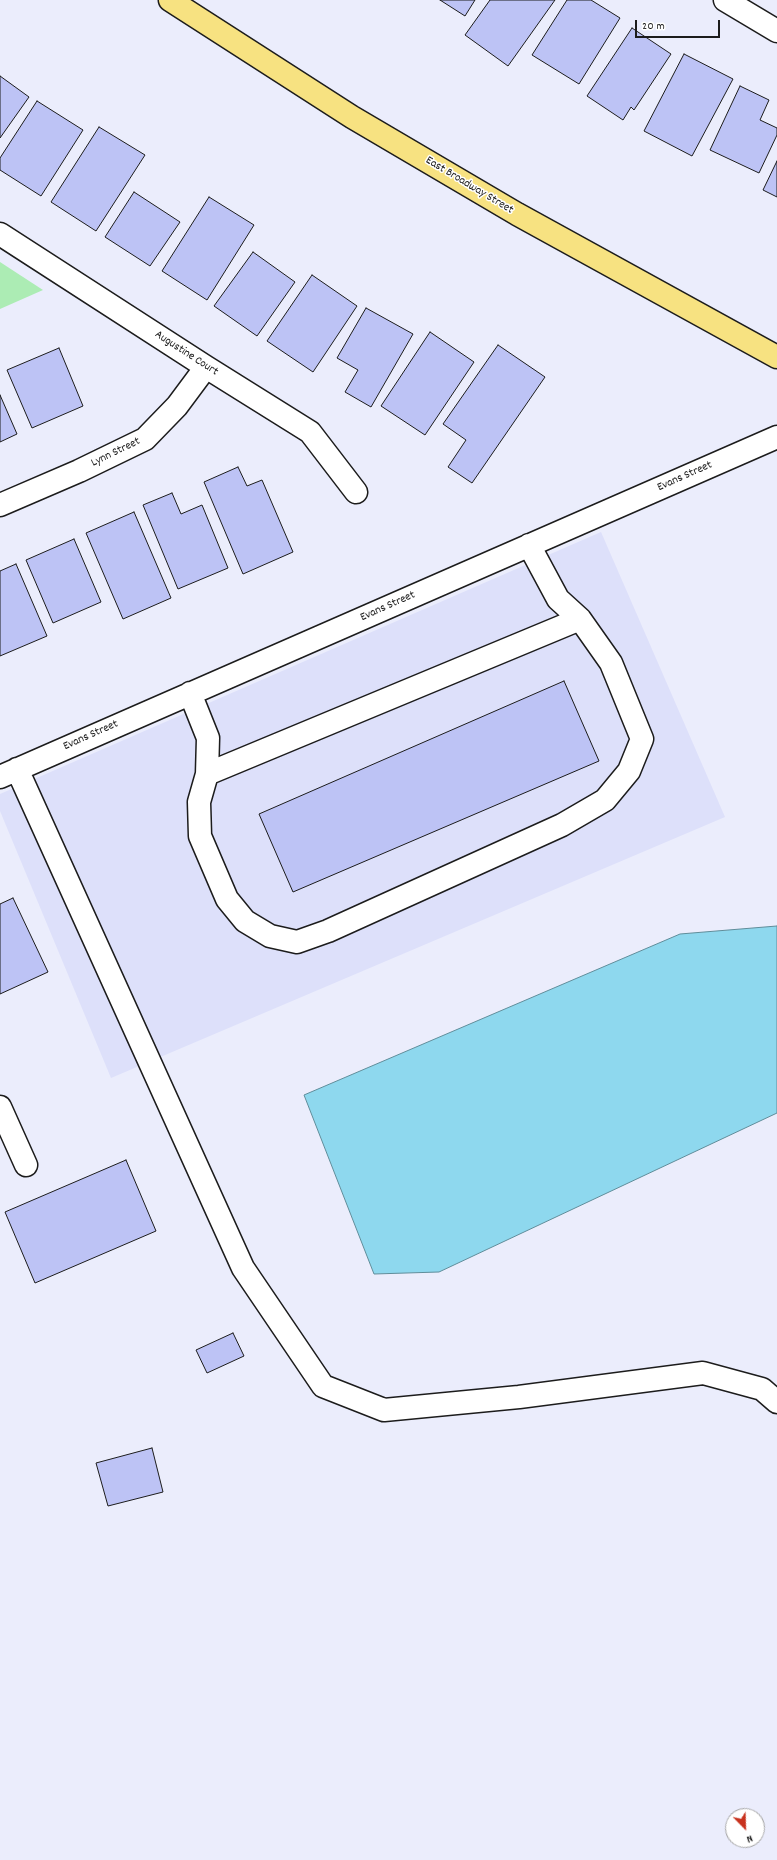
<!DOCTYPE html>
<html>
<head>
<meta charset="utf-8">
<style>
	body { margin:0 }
	#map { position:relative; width:777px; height:1860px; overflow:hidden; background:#ebedfc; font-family:Dekko,sans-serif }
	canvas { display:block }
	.north { position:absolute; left:725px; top:1808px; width:40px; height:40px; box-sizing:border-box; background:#fff; border:1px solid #a4a4a4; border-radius:50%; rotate:157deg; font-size:11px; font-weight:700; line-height:16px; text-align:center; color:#1c1c1c }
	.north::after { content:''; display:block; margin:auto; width:14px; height:18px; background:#c8321e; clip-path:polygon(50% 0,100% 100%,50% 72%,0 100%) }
	.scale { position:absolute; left:635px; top:20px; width:85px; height:18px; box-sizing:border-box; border:2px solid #1c1c1c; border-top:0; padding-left:5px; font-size:12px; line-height:14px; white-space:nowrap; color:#1c1c1c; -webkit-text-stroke:3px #fff; paint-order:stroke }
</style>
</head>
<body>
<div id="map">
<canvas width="777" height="1860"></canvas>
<div class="north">N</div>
<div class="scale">20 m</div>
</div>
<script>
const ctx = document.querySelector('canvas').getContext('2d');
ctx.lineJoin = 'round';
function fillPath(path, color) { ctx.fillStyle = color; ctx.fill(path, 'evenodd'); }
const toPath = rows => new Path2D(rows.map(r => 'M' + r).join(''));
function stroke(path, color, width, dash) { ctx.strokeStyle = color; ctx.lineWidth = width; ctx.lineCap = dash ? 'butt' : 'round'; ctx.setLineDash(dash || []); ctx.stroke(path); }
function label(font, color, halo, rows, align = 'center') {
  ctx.font = font + ' Dekko,sans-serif'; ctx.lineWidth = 3; ctx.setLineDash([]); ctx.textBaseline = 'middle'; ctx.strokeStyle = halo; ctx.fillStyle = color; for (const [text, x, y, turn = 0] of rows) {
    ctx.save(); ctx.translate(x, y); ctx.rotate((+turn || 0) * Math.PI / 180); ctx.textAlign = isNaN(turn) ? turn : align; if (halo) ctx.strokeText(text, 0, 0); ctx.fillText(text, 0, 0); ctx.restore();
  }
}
fillPath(toPath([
	[601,532,725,817,111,1078,0,811,0,794]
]), '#dde0fa');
fillPath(toPath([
	[0,262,43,290,0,309]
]), '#acecb4');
const water = toPath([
	[777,926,777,1113,439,1272,374,1274,304,1095,680,934,777,926]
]);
fillPath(water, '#8ed8ee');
stroke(water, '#608d9a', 1);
const building = toPath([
	[440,0,475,0,465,16,440,0],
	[490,0,555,0,508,66,465,35,490,0],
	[567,0,591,0,620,18,579,84,532,55,567,0],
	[632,28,671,54,634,110,631,107,623,120,587,96,632,28],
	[684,54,733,79,692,156,644,131,684,54],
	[0,76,29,97,0,138,0,76],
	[740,86,769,100,760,120,777,128,777,135,759,173,710,150,740,86],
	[37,101,83,130,41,196,0,170,0,158,37,101],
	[99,127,145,155,96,231,51,202,99,127],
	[777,161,777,197,763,190,777,161],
	[134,192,180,222,150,266,105,237,134,192],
	[209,197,254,225,207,300,162,271,209,197],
	[253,252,295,282,257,336,214,306,253,252],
	[312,275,357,306,313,372,267,341,312,275],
	[366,308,413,334,371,407,345,392,358,370,337,358,366,308],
	[430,332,474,362,425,435,381,406,430,332],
	[498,345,545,377,472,483,448,467,466,440,443,424,498,345],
	[59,348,83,406,32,428,7,370,59,348],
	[0,395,17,434,0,442,0,395],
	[238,467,247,486,262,480,293,552,243,574,204,482,238,467],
	[172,493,181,514,202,505,228,568,178,589,143,505,172,493],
	[134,512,171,598,123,619,86,533,134,512],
	[74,539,101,602,53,623,26,560,74,539],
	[16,564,47,636,0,656,0,571,16,564],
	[564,681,599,761,293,892,259,814,564,681],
	[13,898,48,972,0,994,0,904,13,898],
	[126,1160,156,1231,35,1283,5,1212,126,1160],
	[233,1333,244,1356,207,1373,196,1350,233,1333],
	[152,1448,163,1492,108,1506,96,1463,152,1448]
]);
fillPath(building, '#bdc3f5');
stroke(building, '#1c1c1c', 1);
const minor = toPath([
	[725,0,777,31],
	[0,234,206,367,310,432,356,492],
	[0,505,79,471,145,439,177,406,206,367],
	[190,693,208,738,207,774,199,802,200,836,227,899,245,921,270,936,297,942,328,931,562,825,605,800,629,771,642,739,611,663,580,619,558,599,529,545],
	[17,769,243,1268,323,1386,384,1410,519,1397,703,1373,762,1389,777,1402],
	[207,774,580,619],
	[0,777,777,437],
	[0,1107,26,1165]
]);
const major = toPath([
	[170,0,352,117,517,214,777,357]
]);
stroke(minor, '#1c1c1c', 25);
stroke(major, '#1c1c1c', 25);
stroke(minor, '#fff', 22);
stroke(major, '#f7e281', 22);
label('12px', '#1c1c1c', '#fff', [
	["East Broadway Street",469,186,31],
	["Augustine Court",186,354,33],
	["Lynn Street",116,453,-26],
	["Evans Street",685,477,-24],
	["Evans Street",388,607,-24],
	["Evans Street",91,736,-24]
]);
</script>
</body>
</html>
